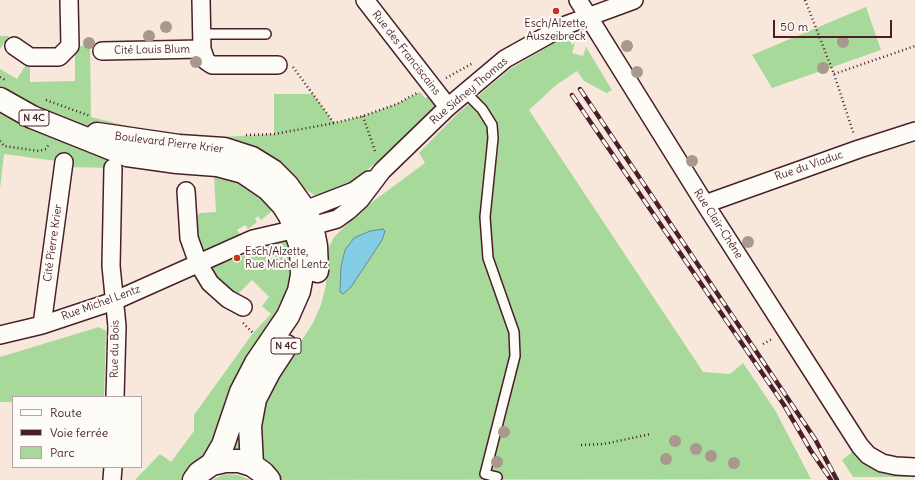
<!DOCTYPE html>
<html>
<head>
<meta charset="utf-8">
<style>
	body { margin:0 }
	#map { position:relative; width:915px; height:480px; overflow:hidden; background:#f8e8dc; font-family:Delius,sans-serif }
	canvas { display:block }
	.legend { position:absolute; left:12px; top:396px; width:130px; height:72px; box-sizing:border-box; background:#fdfcf7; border:1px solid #b5a4a5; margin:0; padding:5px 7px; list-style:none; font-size:12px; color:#4a1f2b }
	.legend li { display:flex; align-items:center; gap:8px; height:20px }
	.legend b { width:20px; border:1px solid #b5a4a5 }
	.scale { position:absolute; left:773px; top:20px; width:119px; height:18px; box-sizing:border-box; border:2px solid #4a1f2b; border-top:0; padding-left:5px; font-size:12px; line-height:14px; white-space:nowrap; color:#4a1f2b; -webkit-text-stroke:3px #fdfcf7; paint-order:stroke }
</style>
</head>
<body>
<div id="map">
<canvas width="915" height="480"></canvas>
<ul class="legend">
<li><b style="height:5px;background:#fdfcf7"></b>Route</li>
<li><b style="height:5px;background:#4a1f2b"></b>Voie ferrée</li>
<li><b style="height:11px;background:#a7d99a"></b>Parc</li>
</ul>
<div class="scale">50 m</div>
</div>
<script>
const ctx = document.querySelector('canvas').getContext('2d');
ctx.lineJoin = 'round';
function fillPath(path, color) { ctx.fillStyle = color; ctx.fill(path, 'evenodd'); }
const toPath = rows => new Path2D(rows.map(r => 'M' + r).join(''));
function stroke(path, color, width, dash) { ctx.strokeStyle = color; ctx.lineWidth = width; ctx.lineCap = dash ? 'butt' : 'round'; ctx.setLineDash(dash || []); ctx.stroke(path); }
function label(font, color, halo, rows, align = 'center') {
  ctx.font = font + ' Delius,sans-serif'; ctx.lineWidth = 4; ctx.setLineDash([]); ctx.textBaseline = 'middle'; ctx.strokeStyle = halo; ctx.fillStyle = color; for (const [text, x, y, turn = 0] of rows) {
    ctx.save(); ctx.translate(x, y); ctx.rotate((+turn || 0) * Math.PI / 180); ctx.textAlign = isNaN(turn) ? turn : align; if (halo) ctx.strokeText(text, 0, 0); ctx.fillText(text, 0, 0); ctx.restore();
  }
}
fillPath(toPath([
	[866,7,881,50,772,88,752,55],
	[568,35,572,45,575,43,572,53,583,56,586,47,612,90,607,93,584,81,577,71,555,86,529,110,703,372,730,374,743,363,775,410,811,479,269,480,263,473,260,423,264,406,277,378,313,323,321,305,326,285,328,249,334,237,364,208,425,163,419,153,457,114,510,69],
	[0,36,9,36,0,49],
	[75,46,90,46,91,117,140,129,183,135,222,137,274,134,274,94,313,94,334,123,363,116,397,104,420,92,425,98,438,93,448,107,382,171,378,161,352,182,322,195,314,195,305,189,281,167,127,155,113,168,64,167,64,162,4,154,0,189,0,69,17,79,25,66,30,67,30,82,75,81],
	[214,175,234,179,252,189,268,202,273,210,261,220,258,216,255,219,257,222,248,229,245,225,237,230,240,234,227,242,205,251,200,242,198,243,193,221,200,213,216,212],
	[291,238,292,284,239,461,194,480,135,480,160,454,171,462,194,431,194,415,253,333,271,314,262,306,269,297,252,280,239,293,233,294,219,284,211,269,214,266],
	[99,327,106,331,104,397,13,397,13,402,0,402,0,357],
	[860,446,915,467,915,477,853,477,842,460],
	[225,474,238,475,250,480,212,480]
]), '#a7d99a');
const water = toPath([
	[383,229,385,231,382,240,351,287,343,294,340,292,341,267,345,250,354,238,370,231,383,229]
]);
fillPath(water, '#83cee4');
stroke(water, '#6c889a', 1);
const lane = toPath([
	[201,34,266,34],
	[465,92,482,109,492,125,493,138,485,217,488,258,514,332,515,356,485,474,497,477]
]);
const street = toPath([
	[201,0,202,49,206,61,212,65,278,65],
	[365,0,448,107],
	[578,0,705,204,860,446,868,455,882,463,896,466,915,467],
	[14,46,30,57,59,57,70,46,69,0],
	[102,51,202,49],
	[113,168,111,266,117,326,115,397],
	[186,191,189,238,198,263,210,283,228,299,243,307],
	[705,204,859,149,915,131],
	[305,210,354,191,369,180],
	[312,226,337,219,348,211,360,200,382,171,448,107,505,59,566,25,634,0],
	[42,325,64,162],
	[0,335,42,325,114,301,253,239,296,229],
	[112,480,113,467]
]);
const primary = toPath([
	[0,99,32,117,127,155,177,162,217,165,243,172,268,189,283,205,290,216,301,247,302,275,299,291,288,316,256,363,241,392,223,445,212,464],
	[97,134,179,146,224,149,252,158,273,171,287,185,305,210,312,226,316,246,317,271],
	[252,465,250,426,255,399,269,372,286,346],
	[194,480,199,473,212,464,225,461,239,461,252,465,263,473,269,480]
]);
stroke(lane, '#4a1f2b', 12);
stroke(street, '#4a1f2b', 20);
stroke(primary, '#4a1f2b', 25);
stroke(toPath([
	[805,0,834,74,854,135],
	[293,67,334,123],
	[834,74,915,46],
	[0,77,7,81],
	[446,78,473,63],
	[46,100,90,116],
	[363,116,376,154],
	[246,135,275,134,334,123,363,116,397,104,417,93],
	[0,141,4,146,39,151,46,149,49,144],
	[243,323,253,333],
	[763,344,772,339],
	[581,445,604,444,651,434]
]), '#4a1f2b', 2.5, [1, 3]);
stroke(lane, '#fdfcf7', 9);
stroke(street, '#fdfcf7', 17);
stroke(primary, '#fdfcf7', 22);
const rail = toPath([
	[580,89,815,439,837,480],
	[572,95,784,405,811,451,831,480]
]);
stroke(rail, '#4a1f2b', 4.5);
stroke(rail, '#fdfcf7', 3, [9]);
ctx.fillStyle = '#a8988d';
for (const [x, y] of [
	[166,27],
	[149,36],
	[843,42],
	[89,43],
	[627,46],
	[196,62],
	[823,68],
	[637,72],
	[692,161],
	[748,242],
	[504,432],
	[675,441],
	[696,449],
	[711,456],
	[666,459],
	[497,462],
	[734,463]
]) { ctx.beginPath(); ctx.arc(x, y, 6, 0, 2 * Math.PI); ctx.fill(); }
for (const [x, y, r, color] of [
	[556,11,4,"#c8321e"],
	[237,258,4,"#c8321e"]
]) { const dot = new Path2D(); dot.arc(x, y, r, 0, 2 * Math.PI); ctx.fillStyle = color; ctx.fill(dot); stroke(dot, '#fdfcf7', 1.5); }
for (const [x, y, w] of [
	[34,118,30],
	[286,346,30]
]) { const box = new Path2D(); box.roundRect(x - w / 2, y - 8, w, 16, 3); ctx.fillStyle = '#fdfcf7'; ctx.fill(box); stroke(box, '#4a1f2b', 1); }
label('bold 10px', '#4a1f2b', null, [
	["N 4C",34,118],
	["N 4C",286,346]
]);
label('11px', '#4a1f2b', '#fdfcf7', [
	["Esch/Alzette,",556,24],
	["Auszeibreck",556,37],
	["Esch/Alzette,",245,252,"left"],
	["Rue Michel Lentz",245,265,"left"]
]);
label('11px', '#4a1f2b', '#fdfcf7', [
	["Cité Louis Blum",152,50,-1],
	["Rue des Franciscains",406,53,52],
	["Rue Sidney Thomas",469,91,-40],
	["Boulevard Pierre Krier",169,143,7],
	["Rue du Viaduc",809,166,-19],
	["Rue Clair-Chêne",718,224,57],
	["Cité Pierre Krier",53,243,-82],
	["Rue Michel Lentz",101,303,-20],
	["Rue du Bois",115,349,-89]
]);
</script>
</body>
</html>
